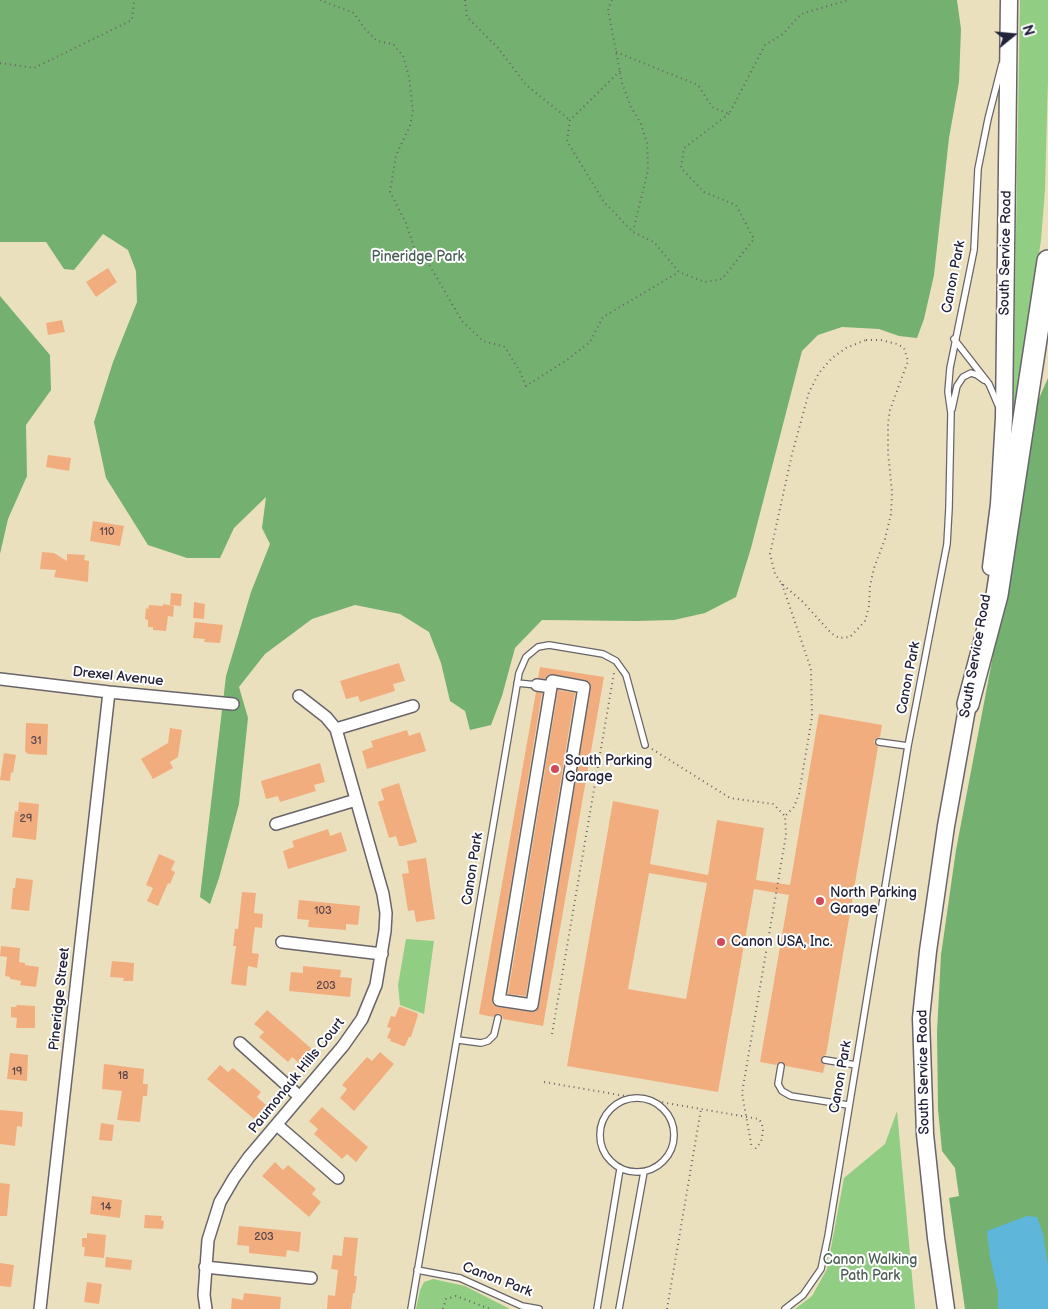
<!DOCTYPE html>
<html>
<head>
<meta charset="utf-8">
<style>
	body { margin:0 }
	#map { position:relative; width:1048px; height:1309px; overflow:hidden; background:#ebe0be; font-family:"Balsamiq Sans",sans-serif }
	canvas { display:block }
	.north { position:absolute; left:988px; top:10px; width:50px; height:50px; -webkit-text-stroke:4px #fff; paint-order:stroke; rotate:73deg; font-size:14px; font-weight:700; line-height:20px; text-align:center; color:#22223b }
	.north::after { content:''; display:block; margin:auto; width:18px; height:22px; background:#22223b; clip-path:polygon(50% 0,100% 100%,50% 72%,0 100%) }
</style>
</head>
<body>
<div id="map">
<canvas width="1048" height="1309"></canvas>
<div class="north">N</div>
</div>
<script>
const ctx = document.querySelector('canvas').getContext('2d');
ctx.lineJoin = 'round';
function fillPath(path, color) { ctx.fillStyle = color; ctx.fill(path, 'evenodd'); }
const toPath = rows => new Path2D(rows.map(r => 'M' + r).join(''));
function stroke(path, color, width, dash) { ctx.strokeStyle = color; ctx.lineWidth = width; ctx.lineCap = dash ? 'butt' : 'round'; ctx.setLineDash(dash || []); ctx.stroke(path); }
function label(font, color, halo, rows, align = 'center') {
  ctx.font = font + ' "Balsamiq Sans",sans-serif'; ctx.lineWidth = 4; ctx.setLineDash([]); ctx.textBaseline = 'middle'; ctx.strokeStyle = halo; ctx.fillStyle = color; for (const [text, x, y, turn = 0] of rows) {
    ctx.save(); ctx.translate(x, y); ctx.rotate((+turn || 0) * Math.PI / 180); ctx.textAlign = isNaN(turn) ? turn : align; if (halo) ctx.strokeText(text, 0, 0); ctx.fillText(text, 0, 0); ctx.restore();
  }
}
fillPath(toPath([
	[1020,0,1048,0,1048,80,1045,190,1041,240,1015,424,1013,411],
	[406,939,434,941,424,1014,400,1005,398,985],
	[897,1111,915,1309,795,1309,812,1296,827,1269,844,1178,885,1144],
	[433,1279,465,1286,510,1309,416,1309,420,1290,424,1282]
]), '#91cd82');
fillPath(toPath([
	[0,0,957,0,961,29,959,82,949,138,934,275,924,319,917,338,899,336,879,329,842,327,818,335,802,351,751,548,736,597,705,613,674,620,636,621,542,620,515,648,502,696,491,725,470,730,465,711,450,701,441,663,429,632,400,614,355,605,312,619,265,654,239,687,248,718,239,804,219,878,210,904,200,897,226,676,251,592,270,544,262,528,266,497,234,528,220,558,187,558,148,545,106,478,94,422,113,362,137,302,136,271,128,250,103,234,74,270,64,269,46,242,0,242],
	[0,296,50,355,51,390,26,425,27,476,8,519,0,554],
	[1048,378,1048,1309,965,1309,949,1198,959,1196,955,1168,942,1151,938,1109,937,1032,941,955,956,850,1003,603,1037,403]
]), '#74b070');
fillPath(toPath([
	[1027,1216,1037,1217,1043,1234,1048,1265,1048,1309,998,1309,998,1292,990,1257,987,1231]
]), '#5eb7db');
fillPath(toPath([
	[108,268,117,282,96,297,86,282],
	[62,320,65,332,48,335,46,323],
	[48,455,71,458,69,471,46,467],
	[93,521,124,526,120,546,90,541],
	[42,552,54,553,67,561,67,554,85,555,84,560,89,561,88,582,54,577,56,570,40,569],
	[171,593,182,594,181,606,170,605],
	[194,602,205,604,204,619,193,618],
	[163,604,174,606,173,617,168,616,166,631,153,630,153,627,148,627,148,620,145,619,146,608,148,609,149,605,163,606],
	[195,622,223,625,220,643,204,642,205,639,193,638],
	[399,663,405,681,393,684,395,691,360,702,358,696,346,699,340,681],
	[540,667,604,677,543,1026,503,1019,502,1015,499,1013,493,1017,479,1014,536,692,542,693,492,999,492,1003,497,1007,531,1012,535,1012,539,1006,591,688,589,682,585,680,553,674,549,674,545,679,538,678],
	[558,690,575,693,526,996,508,994],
	[819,714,882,725,880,737,877,738,874,741,875,744,878,747,826,1055,823,1056,821,1059,821,1062,825,1065,823,1073,786,1066,782,1062,779,1062,776,1065,760,1062,789,895,754,889,718,1092,567,1066,613,801,659,810,650,864,708,875,717,820,764,828,756,880,790,885],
	[649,873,707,883,686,999,628,989],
	[26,723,48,724,47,755,28,754,25,751],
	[170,728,182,730,178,757,170,762,173,768,153,779,141,759,168,743],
	[407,730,409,736,420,732,426,751,367,769,362,751,373,747,371,741],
	[4,753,16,755,13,773,11,772,10,781,0,780],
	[320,763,325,782,314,785,316,791,280,802,278,796,266,799,261,781],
	[399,783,417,842,403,846,399,846,396,836,389,838,378,802,384,800,381,789],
	[19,802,39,804,36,840,12,837,15,811,18,812],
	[328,829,330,836,341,832,347,851,288,869,283,851,294,847,292,841],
	[159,854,175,861,171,870,175,872,170,884,168,883,158,906,147,901,153,888,146,885],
	[426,858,435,919,416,922,414,910,408,911,402,874,409,873,407,861],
	[16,878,33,880,29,911,11,909,13,888,15,888],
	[242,892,256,893,254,913,263,914,262,928,255,927,253,940,252,953,259,954,257,968,248,966,246,986,231,984,236,946,233,946,235,929,238,929],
	[299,900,360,906,358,925,346,924,346,930,308,927,309,920,297,919],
	[1,946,20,948,19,962,25,963,25,965,39,967,36,987,20,985,21,981,10,979,10,977,5,976,7,957,0,956],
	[112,961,134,963,133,981,123,981,124,978,110,977],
	[303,966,341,970,340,977,352,978,350,997,289,991,291,972,303,973],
	[16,1005,35,1006,35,1028,16,1028,17,1018,11,1017,11,1007,17,1007],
	[399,1007,401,1007,417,1013,418,1015,411,1037,409,1037,405,1046,403,1046,390,1041,391,1039,387,1038,391,1028,387,1027,391,1016,395,1017],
	[267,1010,313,1050,301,1065,292,1057,288,1062,259,1037,264,1032,254,1024],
	[380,1052,394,1064,354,1111,340,1098,347,1089,342,1085,367,1057,372,1061],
	[10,1053,28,1055,27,1081,7,1079],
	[104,1064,144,1069,143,1084,148,1084,147,1096,143,1096,140,1122,117,1120,122,1091,102,1089],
	[220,1065,228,1072,233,1068,261,1092,257,1097,266,1105,254,1119,207,1079],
	[322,1107,368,1147,356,1162,347,1154,342,1159,314,1134,318,1129,309,1121],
	[0,1110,23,1112,22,1127,17,1126,15,1146,0,1144],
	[101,1123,114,1125,112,1141,99,1140],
	[275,1162,283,1170,288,1165,316,1189,312,1194,321,1202,309,1217,262,1176],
	[0,1183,10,1184,7,1216,0,1216],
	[92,1196,122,1200,120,1218,90,1214],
	[145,1215,162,1216,161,1220,164,1221,163,1229,144,1228],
	[239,1226,301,1232,299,1252,287,1250,286,1257,249,1253,249,1246,237,1245],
	[87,1233,106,1235,104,1258,84,1256,85,1247,82,1247,82,1238,87,1238],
	[344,1237,358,1238,354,1276,357,1276,355,1293,353,1293,351,1309,327,1309,328,1295,335,1296,338,1270,331,1269,333,1255,342,1256],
	[106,1257,132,1260,131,1270,105,1267],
	[0,1263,14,1265,11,1287,0,1286],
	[87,1282,102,1284,99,1304,84,1302],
	[244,1293,281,1297,280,1309,231,1309,232,1298,243,1300]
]), '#f2ad7f');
const lane = toPath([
	[954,339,989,384,998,405],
	[952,409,957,386,963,377,971,373,977,375,984,380],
	[517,683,537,685],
	[879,742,908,746],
	[458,1040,481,1043,488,1041,494,1035,498,1018],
	[825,1060,856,1065],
	[781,1066,778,1084,782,1091,791,1096,848,1105],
	'600 1135a37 37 0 1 1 74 0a37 37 0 1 1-74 0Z',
	[417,1270,460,1278,522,1306,539,1309],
	[411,1309,519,673,526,657,538,647,549,645,603,654,616,661,626,675,645,745],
	[597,1309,620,1169],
	[619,1309,644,1172],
	[785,1309,803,1295,821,1269,828,1236,908,746,947,544,949,508,951,413,948,392,950,368,974,250,978,169,988,119,1002,64]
]);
const street = toPath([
	[0,679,109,692,233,704],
	[537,685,551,687,499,1000,532,1005,584,687,552,681,551,687],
	[336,729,413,706],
	[276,824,356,800],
	[282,942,382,954],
	[240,1043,300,1097],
	[277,1125,338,1178],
	[205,1267,311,1278],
	[40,1309,109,692],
	[206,1309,204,1295,208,1240,220,1202,234,1178,249,1157,343,1046,362,1019,376,985,385,931,386,913,383,894,336,729,326,717,299,696]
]);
const secondary = toPath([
	[991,567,999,504,1004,418,1009,0],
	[946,1309,936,1238,925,1134,921,1018,928,951,946,826,970,692]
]);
const highway = toPath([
	[968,704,997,595,1048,261]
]);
stroke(lane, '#686469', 8);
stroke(street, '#686469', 14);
stroke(secondary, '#686469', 19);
stroke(highway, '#686469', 24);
stroke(toPath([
	[320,0,354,13,365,29,377,41,393,44,403,56,409,77,413,112,410,126,396,155,390,192,406,223,414,247,426,259,462,321,483,341,505,347,520,372,526,386,567,360,590,342,603,317,679,272],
	[465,0,467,17,498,48,526,85,570,120],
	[612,0,608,9,622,83,631,107,641,124,647,143,648,170,633,231],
	[616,52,698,85,712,107,729,114,765,45,783,34,801,14,848,0],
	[0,63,34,68,132,20,134,2,136,0],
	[620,71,570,120,567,141,604,202,633,232,654,242,679,272,705,282,722,279,754,239,736,205,704,192,681,168,684,148,729,114],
	[866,340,881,340,897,344,904,348,908,361,890,410,888,423,888,452,892,492,891,514,885,539,874,568,870,586,869,606,865,621,850,637,839,638,831,633,803,602,782,584,775,574,770,554,792,454,809,392,819,373,832,358,846,348,866,340],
	[782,584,811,669,812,717,799,794,794,807,785,816],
	[652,749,730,798,773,804,785,816,786,835,742,1093,752,1149],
	[552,1034,614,673],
	[544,1082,759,1119,762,1124,763,1131,761,1142,755,1149],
	[443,1309,446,1299,456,1296,490,1309],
	[667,1309,701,1109]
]), '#686469', 2, [1, 4]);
stroke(lane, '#fff', 5.5);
stroke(street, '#fff', 11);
stroke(secondary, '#fff', 16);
stroke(highway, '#fff', 21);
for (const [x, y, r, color] of [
	[555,769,5,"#d1495b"],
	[820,901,5,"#d1495b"],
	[721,942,5,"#d1495b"]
]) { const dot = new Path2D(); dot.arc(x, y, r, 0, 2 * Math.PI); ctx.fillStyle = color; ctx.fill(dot); stroke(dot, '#fff', 2); }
label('11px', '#56454c', null, [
	["110",107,532],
	["31",36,741],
	["29",26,819],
	["103",323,911],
	["203",326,986],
	["19",17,1072],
	["18",123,1076],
	["14",106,1207],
	["203",264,1237]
]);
label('14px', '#22223b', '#fff', [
	["South Service Road",1006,253,-89],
	["Canon Park",954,277,-79],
	["South Service Road",976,656,-80],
	["Drexel Avenue",118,677,6],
	["Canon Park",909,678,-79],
	["Canon Park",473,869,-81],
	["Pineridge Street",60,999,-84],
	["South Service Road",924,1072,-91],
	["Paumonauk Hills Court",297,1076,-51],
	["Canon Park",841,1077,-80],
	["Canon Park",497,1280,21]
]);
label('14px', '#495e54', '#fff', [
	["Pineridge Park",418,257],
	["Canon Walking",870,1260],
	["Path Park",870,1276]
]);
label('14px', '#22223b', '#fff', [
	["South Parking",565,761],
	["Garage",565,777],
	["North Parking",830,893],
	["Garage",830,909],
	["Canon USA, Inc.",731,942]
], 'left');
</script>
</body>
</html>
